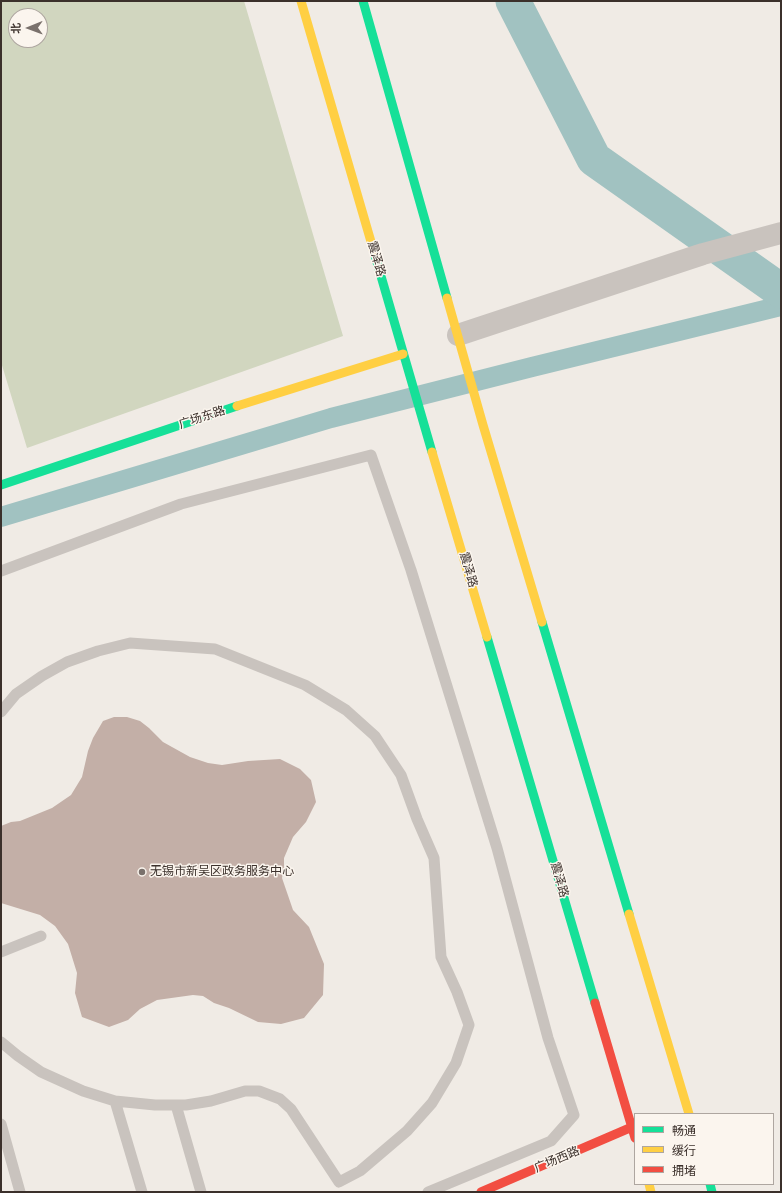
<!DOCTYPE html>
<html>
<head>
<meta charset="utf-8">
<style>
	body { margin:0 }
	#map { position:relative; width:782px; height:1193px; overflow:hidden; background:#f0ebe5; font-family:"Varela Round","Noto Sans SC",sans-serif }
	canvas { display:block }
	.frame { position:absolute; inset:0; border:2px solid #3b302b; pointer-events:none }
	.legend { position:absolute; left:634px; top:1113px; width:140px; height:72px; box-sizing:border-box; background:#fbf5ee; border:1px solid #aea6a0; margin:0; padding:5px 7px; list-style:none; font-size:12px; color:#3b302b }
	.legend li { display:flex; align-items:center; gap:8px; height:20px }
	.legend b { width:20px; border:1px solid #aea6a0 }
	.north { position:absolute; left:8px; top:8px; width:40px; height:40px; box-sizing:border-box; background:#fbf5ee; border:1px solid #aea6a0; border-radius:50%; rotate:269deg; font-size:11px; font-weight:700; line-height:16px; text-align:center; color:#3b302b }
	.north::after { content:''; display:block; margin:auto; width:14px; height:18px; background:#7a716c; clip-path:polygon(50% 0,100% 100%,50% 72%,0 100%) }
</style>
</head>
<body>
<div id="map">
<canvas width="782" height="1193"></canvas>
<div class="frame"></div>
<ul class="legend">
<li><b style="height:5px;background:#16e098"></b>畅通</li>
<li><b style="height:5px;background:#ffcf43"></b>缓行</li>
<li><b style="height:5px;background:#f24e42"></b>拥堵</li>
</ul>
<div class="north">北</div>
</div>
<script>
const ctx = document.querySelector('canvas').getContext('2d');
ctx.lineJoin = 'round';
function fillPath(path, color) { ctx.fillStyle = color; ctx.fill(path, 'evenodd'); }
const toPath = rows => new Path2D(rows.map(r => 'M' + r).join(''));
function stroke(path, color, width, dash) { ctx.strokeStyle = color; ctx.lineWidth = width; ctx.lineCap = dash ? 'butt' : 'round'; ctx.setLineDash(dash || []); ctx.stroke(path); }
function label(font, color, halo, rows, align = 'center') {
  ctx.font = font + ' "Varela Round","Noto Sans SC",sans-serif'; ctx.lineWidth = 3; ctx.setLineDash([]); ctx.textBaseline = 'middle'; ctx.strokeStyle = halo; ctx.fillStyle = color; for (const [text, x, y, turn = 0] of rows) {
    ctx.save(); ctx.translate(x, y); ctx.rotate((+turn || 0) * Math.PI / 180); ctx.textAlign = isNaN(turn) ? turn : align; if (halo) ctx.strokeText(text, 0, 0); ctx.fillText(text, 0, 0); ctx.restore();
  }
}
fillPath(toPath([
	[1,1,244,1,343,336,27,448,1,362],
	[16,16,40,16,40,40,16,40]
]), '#d1d6bf');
stroke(toPath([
	[1,517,331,418,532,367,781,306]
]), '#a1c2c1', 20);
stroke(toPath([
	[513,1,594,159,781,291]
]), '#a1c2c1', 35);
fillPath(toPath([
	[114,717,127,717,140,721,149,728,163,742,190,757,208,763,222,765,248,761,280,759,300,769,311,780,316,802,306,822,293,837,284,858,284,867,282,878,293,910,309,927,324,964,323,995,304,1018,281,1024,258,1022,229,1008,214,1003,203,996,193,995,157,1000,140,1009,128,1020,109,1027,82,1017,75,993,77,973,68,944,55,926,40,915,1,903,1,826,11,822,20,821,52,808,71,795,82,777,88,751,93,738,103,721]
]), '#c3afa7');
stroke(toPath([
	[1,571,181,504,371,455,411,570,497,848,548,1038,574,1115,551,1141,428,1192],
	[1,712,16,694,42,676,67,662,98,651,130,643,215,649,305,685,346,710,375,736,401,775,417,819,434,858,441,957,457,992,469,1025,456,1063,432,1103,407,1131,360,1171,339,1182,291,1109,280,1099,259,1091,245,1091,211,1101,186,1105,155,1105,115,1101,83,1091,41,1072,18,1056,1,1042],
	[1,952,41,936],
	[115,1101,142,1192],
	[176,1105,201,1192],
	[1,1124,20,1192]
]), '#c9c3be', 11);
stroke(toPath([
	[458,335,703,254,781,233]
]), '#c9c3be', 22);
stroke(toPath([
	[363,1,447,298],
	[374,252,432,452],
	[1,485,237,406],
	[542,622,629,914],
	[487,637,595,1003],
	[710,1184,712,1192]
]), '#16e098', 9);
stroke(toPath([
	[301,1,374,252],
	[447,298,483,425,542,622],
	[237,406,403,354],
	[432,452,487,637],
	[629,914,689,1114],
	[649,1184,651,1192]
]), '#ffcf43', 9);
stroke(toPath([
	[595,1003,635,1138],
	[481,1192,632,1127]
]), '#f24e42', 9);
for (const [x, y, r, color] of [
	[142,872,4,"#7a716c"]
]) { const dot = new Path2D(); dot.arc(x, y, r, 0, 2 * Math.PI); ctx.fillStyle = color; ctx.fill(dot); stroke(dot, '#fbf5ee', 1.5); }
label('12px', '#3b302b', '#fbf5ee', [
	["震泽路",376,259,74],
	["广场东路",202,418,-18],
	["震泽路",468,570,74],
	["震泽路",559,880,74],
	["广场西路",557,1160,-23]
]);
label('12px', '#3b302b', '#fbf5ee', [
	["无锡市新吴区政务服务中心",150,872]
], 'left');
</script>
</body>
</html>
